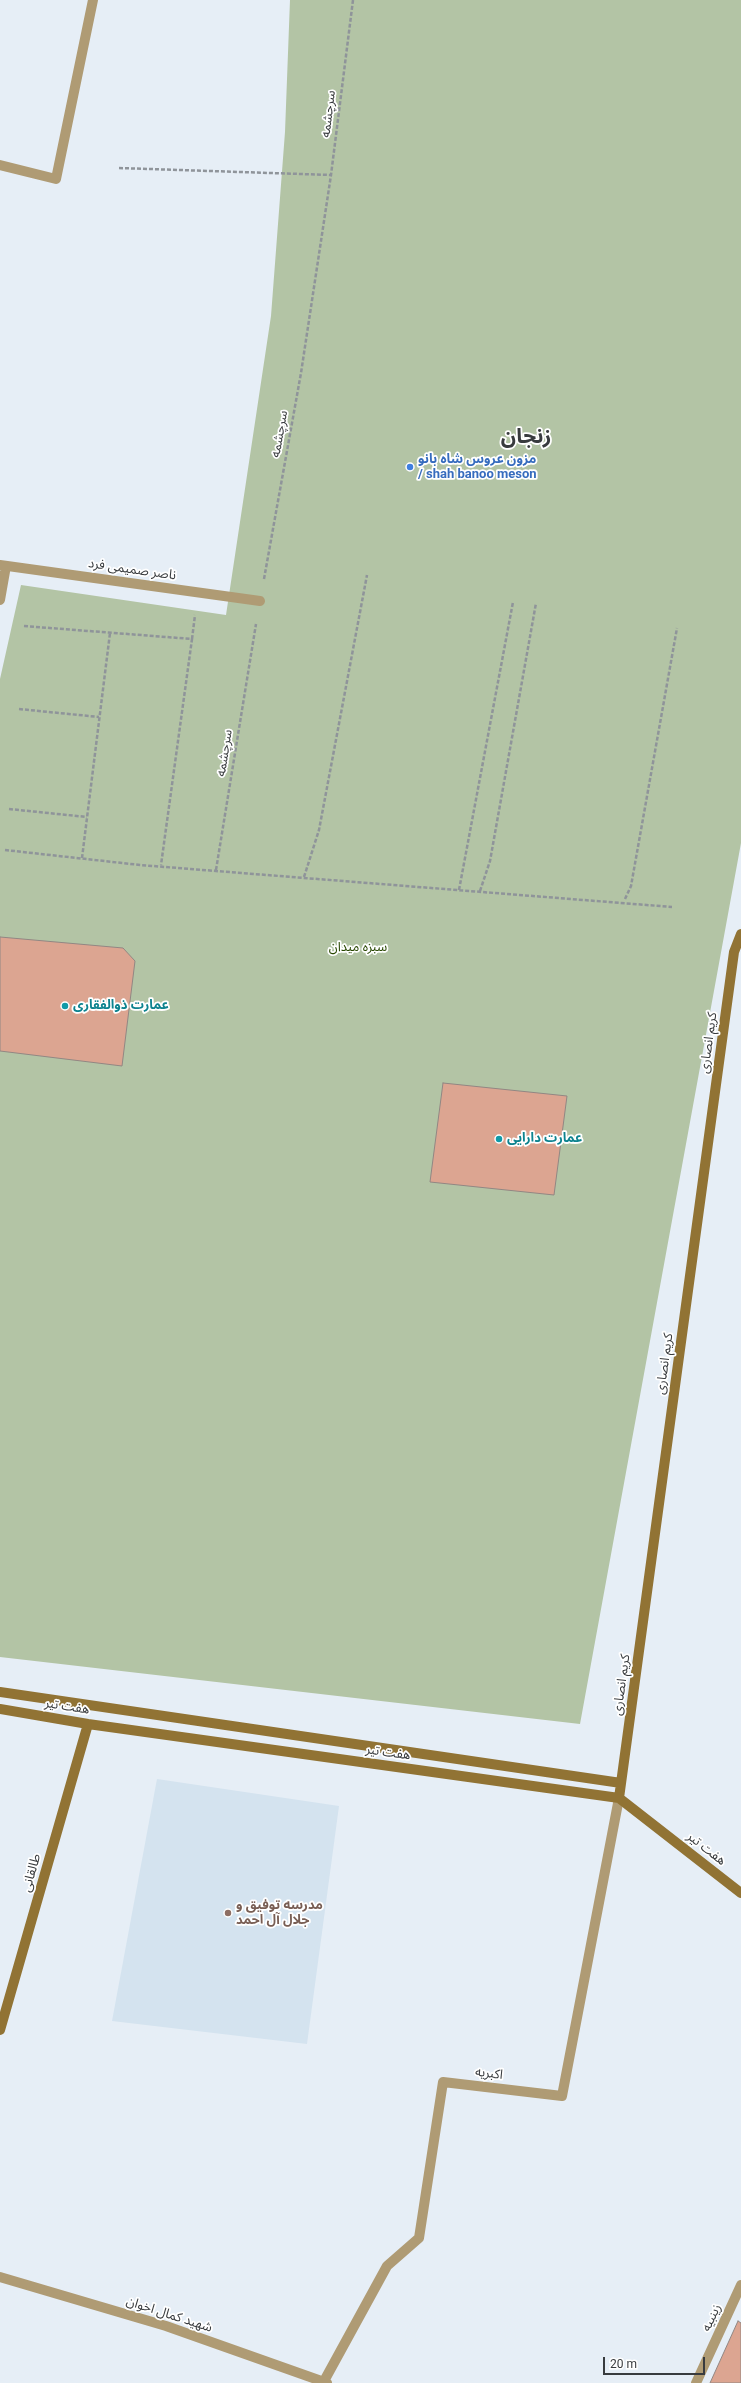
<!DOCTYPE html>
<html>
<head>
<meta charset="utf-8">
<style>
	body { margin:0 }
	#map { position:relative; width:741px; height:2383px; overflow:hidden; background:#e6eef6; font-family:Roboto,sans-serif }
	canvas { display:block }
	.scale { position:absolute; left:603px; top:2357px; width:102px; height:18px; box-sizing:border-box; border:2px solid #383b3e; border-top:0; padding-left:5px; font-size:12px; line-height:14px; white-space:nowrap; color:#383b3e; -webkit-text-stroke:3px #fff; paint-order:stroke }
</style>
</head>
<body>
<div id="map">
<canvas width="741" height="2383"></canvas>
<div class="scale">20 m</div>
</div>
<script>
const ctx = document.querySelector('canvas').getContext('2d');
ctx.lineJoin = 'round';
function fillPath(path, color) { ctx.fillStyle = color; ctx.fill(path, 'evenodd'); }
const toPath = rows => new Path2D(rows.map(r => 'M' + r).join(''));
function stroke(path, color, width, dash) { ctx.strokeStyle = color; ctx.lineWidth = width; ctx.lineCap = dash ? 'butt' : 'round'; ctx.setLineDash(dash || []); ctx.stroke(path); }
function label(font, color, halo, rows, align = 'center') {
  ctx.font = font + ' Roboto,"Noto Sans Arabic",sans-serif'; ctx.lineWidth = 3.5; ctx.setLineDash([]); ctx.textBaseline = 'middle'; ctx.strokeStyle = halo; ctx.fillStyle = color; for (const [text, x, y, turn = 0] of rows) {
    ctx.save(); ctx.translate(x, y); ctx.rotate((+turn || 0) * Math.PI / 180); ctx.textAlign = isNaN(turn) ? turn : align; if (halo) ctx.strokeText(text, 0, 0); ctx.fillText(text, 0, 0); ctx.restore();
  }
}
fillPath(toPath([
	[157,1779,339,1806,307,2044,112,2021]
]), '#d4e3ef');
fillPath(toPath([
	[290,0,741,0,741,843,580,1724,0,1657,0,679,21,585,226,615,271,316,285,132]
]), '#b3c4a5');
const building = toPath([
	[0,937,123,948,135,961,122,1066,0,1051,0,937],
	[443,1083,567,1096,554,1195,430,1182,443,1083],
	[738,2321,741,2323,741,2383,710,2383,738,2321]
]);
fillPath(building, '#dca591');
stroke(building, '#928783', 1);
stroke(toPath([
	[119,168,331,175],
	[264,579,301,373,331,175,353,0],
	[24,626,192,639,161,865],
	[192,639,195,615],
	[19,709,99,717],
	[9,809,87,817],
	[5,850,140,865,672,907],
	[82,858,110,633],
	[216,870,256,624],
	[304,877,319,830,367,575],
	[459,890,513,602],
	[480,891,490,861,536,603],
	[625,899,631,886,677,628]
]), '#8f949a', 2.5, [4, 2]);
stroke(toPath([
	[0,165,56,179,93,0],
	[0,565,260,601],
	[0,600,6,566],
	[0,2277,166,2326,327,2383],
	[323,2383,387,2266,419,2238,443,2082,562,2096,619,1798],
	[696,2383,741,2285]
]), '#af9b74', 10);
stroke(toPath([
	[0,1692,621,1783],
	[0,1709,88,1724,619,1798,741,1893],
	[619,1798,734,952,741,934],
	[0,2030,88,1724]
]), '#917334', 10);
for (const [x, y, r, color] of [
	[410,467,4,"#3f7fe0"],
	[65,1006,4,"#0f9aa8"],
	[499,1139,4,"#0f9aa8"],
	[228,1913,4,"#8d6e63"]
]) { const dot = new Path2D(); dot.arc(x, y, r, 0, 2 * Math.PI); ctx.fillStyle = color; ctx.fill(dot); stroke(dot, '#fff', 1.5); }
label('13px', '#383b3e', '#fff', [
	["سرچشمه",329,114,-83],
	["سرچشمه",280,434,-80],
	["ناصر صمیمی فرد",132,570,8],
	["سرچشمه",225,753,-81],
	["کریم انصاری",709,1043,-82],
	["کریم انصاری",665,1364,-82],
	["کریم انصاری",622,1685,-82],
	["هفت تیر",67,1707,9],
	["هفت تیر",388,1753,8],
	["هفت تیر",706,1849,38],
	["طالقانی",32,1873,-74],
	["اکبریه",489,2074,7],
	["شهید کمال اخوان",169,2315,18],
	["زینبیه",712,2318,-65]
]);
label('bold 13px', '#366cbe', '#fff', [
	["مزون عروس شاه بانو",418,460],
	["/ shah banoo meson",418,475]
], 'left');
label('13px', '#284700', '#fff', [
	["سبزه میدان",358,948]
]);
label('bold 13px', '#0d838f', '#fff', [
	["عمارت ذوالفقاری",73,1006],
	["عمارت دارایی",507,1139]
], 'left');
label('bold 13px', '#785e54', '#fff', [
	["مدرسه توفیق و",236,1906],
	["جلال آل احمد",236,1921]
], 'left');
label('bold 21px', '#383b3e', '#fff', [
	["زنجان",526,438]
]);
</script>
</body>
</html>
